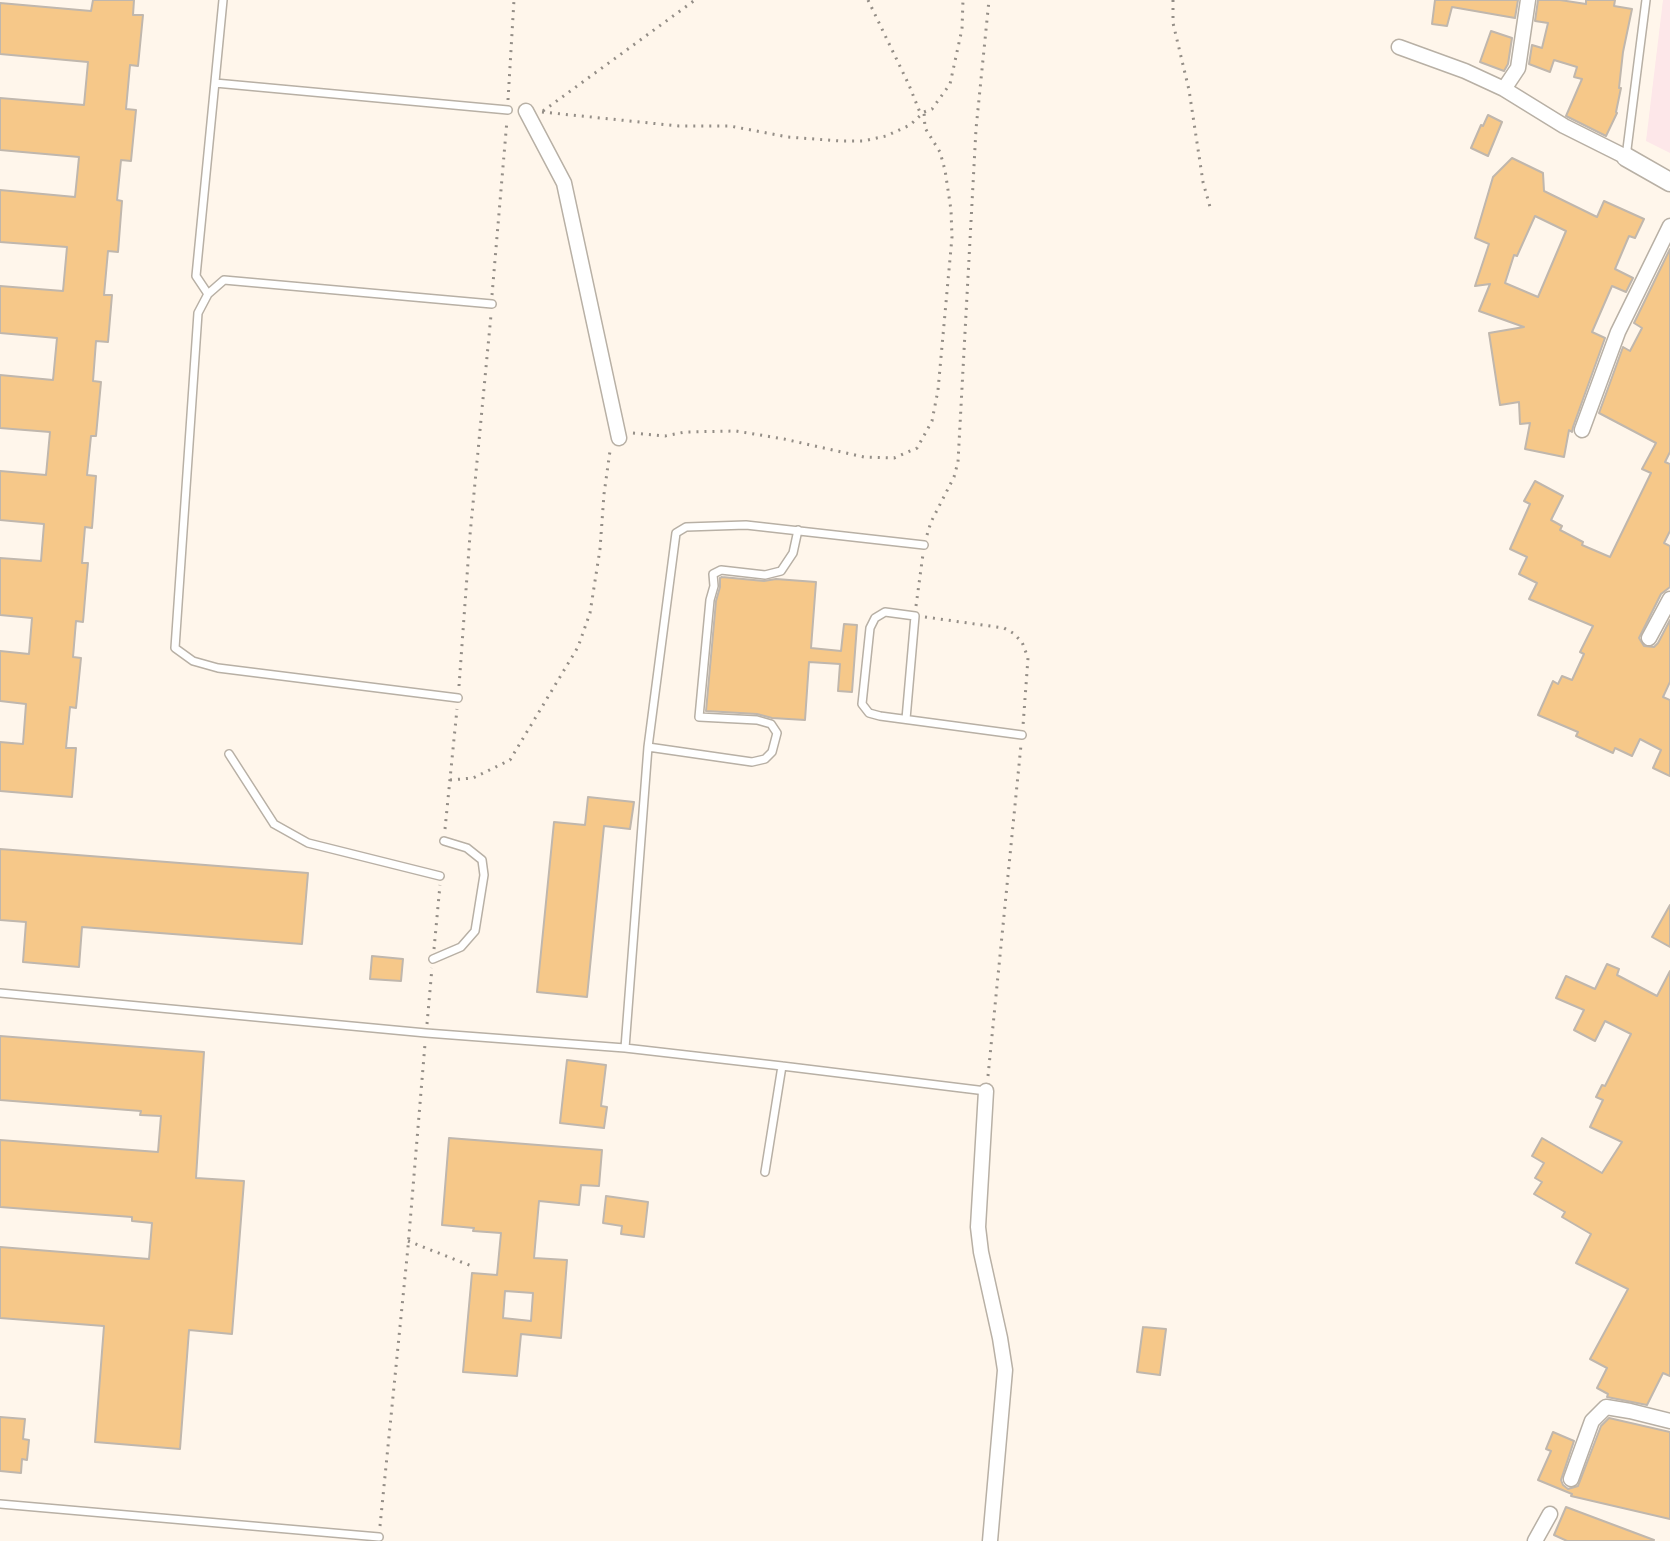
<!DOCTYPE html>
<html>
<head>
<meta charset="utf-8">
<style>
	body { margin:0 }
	canvas { display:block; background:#fff6eb }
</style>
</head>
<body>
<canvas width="1670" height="1541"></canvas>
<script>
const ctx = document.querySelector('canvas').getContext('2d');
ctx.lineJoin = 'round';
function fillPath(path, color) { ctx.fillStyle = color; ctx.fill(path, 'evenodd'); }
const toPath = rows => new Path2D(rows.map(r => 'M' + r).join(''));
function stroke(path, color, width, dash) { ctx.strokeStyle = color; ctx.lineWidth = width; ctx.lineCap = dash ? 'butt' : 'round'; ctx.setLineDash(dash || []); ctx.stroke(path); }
fillPath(toPath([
	[1663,0,1670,0,1670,153,1646,141]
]), '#fde7e9');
const building = toPath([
	[93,0,134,0,133,15,143,15,138,66,130,65,126,109,136,110,131,161,121,160,117,200,122,201,118,252,108,251,104,295,112,295,108,342,96,341,93,381,101,382,96,436,91,436,87,475,96,476,92,528,85,527,82,563,88,563,83,622,76,621,73,657,81,658,76,708,70,707,66,748,76,748,72,797,0,791,0,742,23,744,26,704,0,701,0,651,29,654,32,618,0,615,0,558,41,561,44,524,0,520,0,471,46,475,50,432,0,428,0,375,53,380,57,338,0,333,0,286,63,291,67,247,0,242,0,190,75,197,79,157,0,150,0,98,84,105,88,62,0,54,0,3,91,11,93,0],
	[1435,0,1518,0,1515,18,1452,7,1447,26,1432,24,1435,0],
	[1538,0,1560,0,1586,4,1586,0,1615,0,1614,6,1632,9,1623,52,1619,88,1621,88,1616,112,1617,113,1606,136,1566,116,1582,79,1574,77,1577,67,1554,60,1550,72,1529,64,1532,45,1542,48,1548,23,1535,21,1538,0],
	[1491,31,1512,38,1508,64,1504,71,1480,62,1491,31],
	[1488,115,1502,122,1488,156,1471,148,1481,125,1483,126,1488,115],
	[1512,158,1543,173,1544,191,1597,217,1604,201,1644,219,1635,238,1629,236,1615,269,1633,278,1626,292,1612,286,1592,332,1605,338,1573,427,1572,432,1569,430,1564,457,1525,449,1530,423,1520,424,1519,402,1500,405,1489,333,1524,327,1479,311,1490,284,1475,286,1489,244,1475,238,1493,177,1512,158],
	[1535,216,1566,231,1538,297,1505,283,1514,255,1517,256,1535,216],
	[1670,249,1670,452,1665,462,1670,464,1670,531,1664,543,1670,546,1670,587,1661,594,1639,638,1644,646,1654,647,1658,643,1670,620,1670,682,1663,697,1670,700,1670,776,1653,768,1661,750,1640,739,1632,756,1615,748,1613,753,1576,736,1578,732,1538,715,1553,681,1558,684,1562,676,1572,680,1584,654,1580,652,1593,626,1529,599,1537,583,1519,574,1527,557,1510,549,1530,504,1524,501,1535,481,1563,496,1551,520,1562,526,1560,530,1583,542,1582,545,1610,557,1651,473,1642,469,1656,443,1599,413,1623,347,1630,351,1642,328,1634,323,1670,249],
	[722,577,764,581,776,579,816,582,811,648,841,651,844,624,857,625,852,692,838,691,840,664,809,662,805,720,772,718,757,714,706,711,716,601,720,587,720,578,722,577],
	[588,797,634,802,630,829,604,826,587,997,537,992,554,822,585,825,588,797],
	[0,849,308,873,302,944,82,927,79,967,23,962,26,922,0,920,0,849],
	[1670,905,1670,947,1652,937,1670,905],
	[372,956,403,959,401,981,370,979,372,956],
	[1607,964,1619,969,1617,975,1657,996,1670,971,1670,1376,1663,1373,1647,1405,1607,1397,1608,1394,1597,1388,1607,1368,1590,1359,1628,1289,1576,1263,1591,1234,1562,1217,1565,1212,1534,1194,1542,1182,1535,1178,1544,1163,1532,1156,1542,1138,1602,1173,1622,1142,1590,1127,1603,1100,1596,1097,1602,1085,1605,1086,1631,1034,1605,1021,1595,1041,1574,1030,1584,1010,1556,998,1566,976,1595,989,1607,964],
	[0,1036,204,1052,196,1178,244,1181,232,1334,189,1330,180,1449,95,1442,104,1326,0,1318,0,1247,149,1259,152,1223,132,1221,132,1217,0,1207,0,1140,158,1152,161,1116,140,1115,141,1111,0,1100,0,1036],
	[567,1060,606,1065,601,1106,607,1107,604,1128,560,1123,567,1060],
	[449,1138,602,1150,599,1186,581,1185,579,1205,539,1201,534,1258,567,1260,561,1338,521,1334,517,1376,463,1372,472,1273,497,1275,501,1233,473,1231,474,1228,442,1225,449,1138],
	[505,1291,533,1293,531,1321,503,1318,505,1291],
	[606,1196,648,1202,644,1237,621,1234,622,1226,603,1223,606,1196],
	[1143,1327,1166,1329,1160,1375,1137,1372,1143,1327],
	[0,1417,25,1419,23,1439,29,1440,27,1460,22,1459,21,1473,0,1471,0,1417],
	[1609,1418,1670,1432,1670,1519,1571,1496,1572,1494,1538,1480,1551,1451,1546,1449,1553,1432,1574,1441,1561,1480,1563,1485,1568,1489,1578,1486,1601,1426,1609,1418],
	[1566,1507,1654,1540,1653,1541,1567,1541,1554,1535,1566,1507]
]);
fillPath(building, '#f6c889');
stroke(building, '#c0b7ad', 2);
const service = toPath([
	[215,83,508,110],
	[1626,157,1646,0],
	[208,294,196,276,223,0],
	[458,698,218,668,193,661,175,648,198,313,208,294,224,280,492,304],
	[906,719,915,616,885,612,875,618,870,628,862,704,869,713,880,716,1022,735],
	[648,747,752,762,765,759,772,752,777,733,771,724,757,720,699,717,710,600,714,586,713,574,721,570,765,575,781,571,793,553,798,530],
	[229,754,274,824,308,843,440,876],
	[433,959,461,947,475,931,484,875,482,860,467,848,444,841],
	[0,993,426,1033,625,1048,782,1066,986,1091],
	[625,1048,648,747,676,533,686,527,746,525,924,545],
	[765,1172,782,1066],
	[0,1504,379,1537]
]);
const minor = toPath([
	[1399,47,1465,71,1504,89,1564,126,1626,157],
	[1504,89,1518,68,1528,0],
	[526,111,564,183,619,438],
	[1582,430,1618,332,1670,226],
	[1649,638,1670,599],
	[986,1091,978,1227,981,1252,1000,1338,1005,1370,990,1541],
	[1571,1479,1592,1421,1606,1407,1630,1411,1670,1421],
	[1535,1541,1550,1514]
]);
const tertiary = toPath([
	[1626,157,1670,182]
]);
stroke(service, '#b8b0a5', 10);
stroke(minor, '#b8b0a5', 17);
stroke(tertiary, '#b8b0a5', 21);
stroke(toPath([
	[868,0,909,85,921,115],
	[1173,0,1173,23,1189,90,1203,182,1210,207],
	[508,100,514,0],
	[543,111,695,0],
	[542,112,679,126,730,126,788,137,840,141,863,141,886,136,910,125,924,112,932,109,950,84,962,29,963,0],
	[492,295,507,120],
	[633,433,665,436,685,432,736,431,784,439,864,457,894,458,917,448,932,421,938,390,952,237,951,210,945,170,940,152,925,128,924,112],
	[927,535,931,522,954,477,958,462,976,129,989,0],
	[916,606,923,554],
	[925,617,1004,628,1013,633,1022,642,1028,658,1023,726],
	[459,686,470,535,491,315],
	[450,780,473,778,510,760,578,647,590,613,600,549,604,494,610,451],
	[445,829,457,709],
	[434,949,440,885],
	[427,1024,432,968],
	[988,1076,1021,745],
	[408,1241,474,1267],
	[380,1526,408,1247,425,1044]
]), '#948e87', 3, [2, 6]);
stroke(service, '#fff', 7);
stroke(minor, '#fff', 14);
stroke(tertiary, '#fff', 18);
</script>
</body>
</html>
